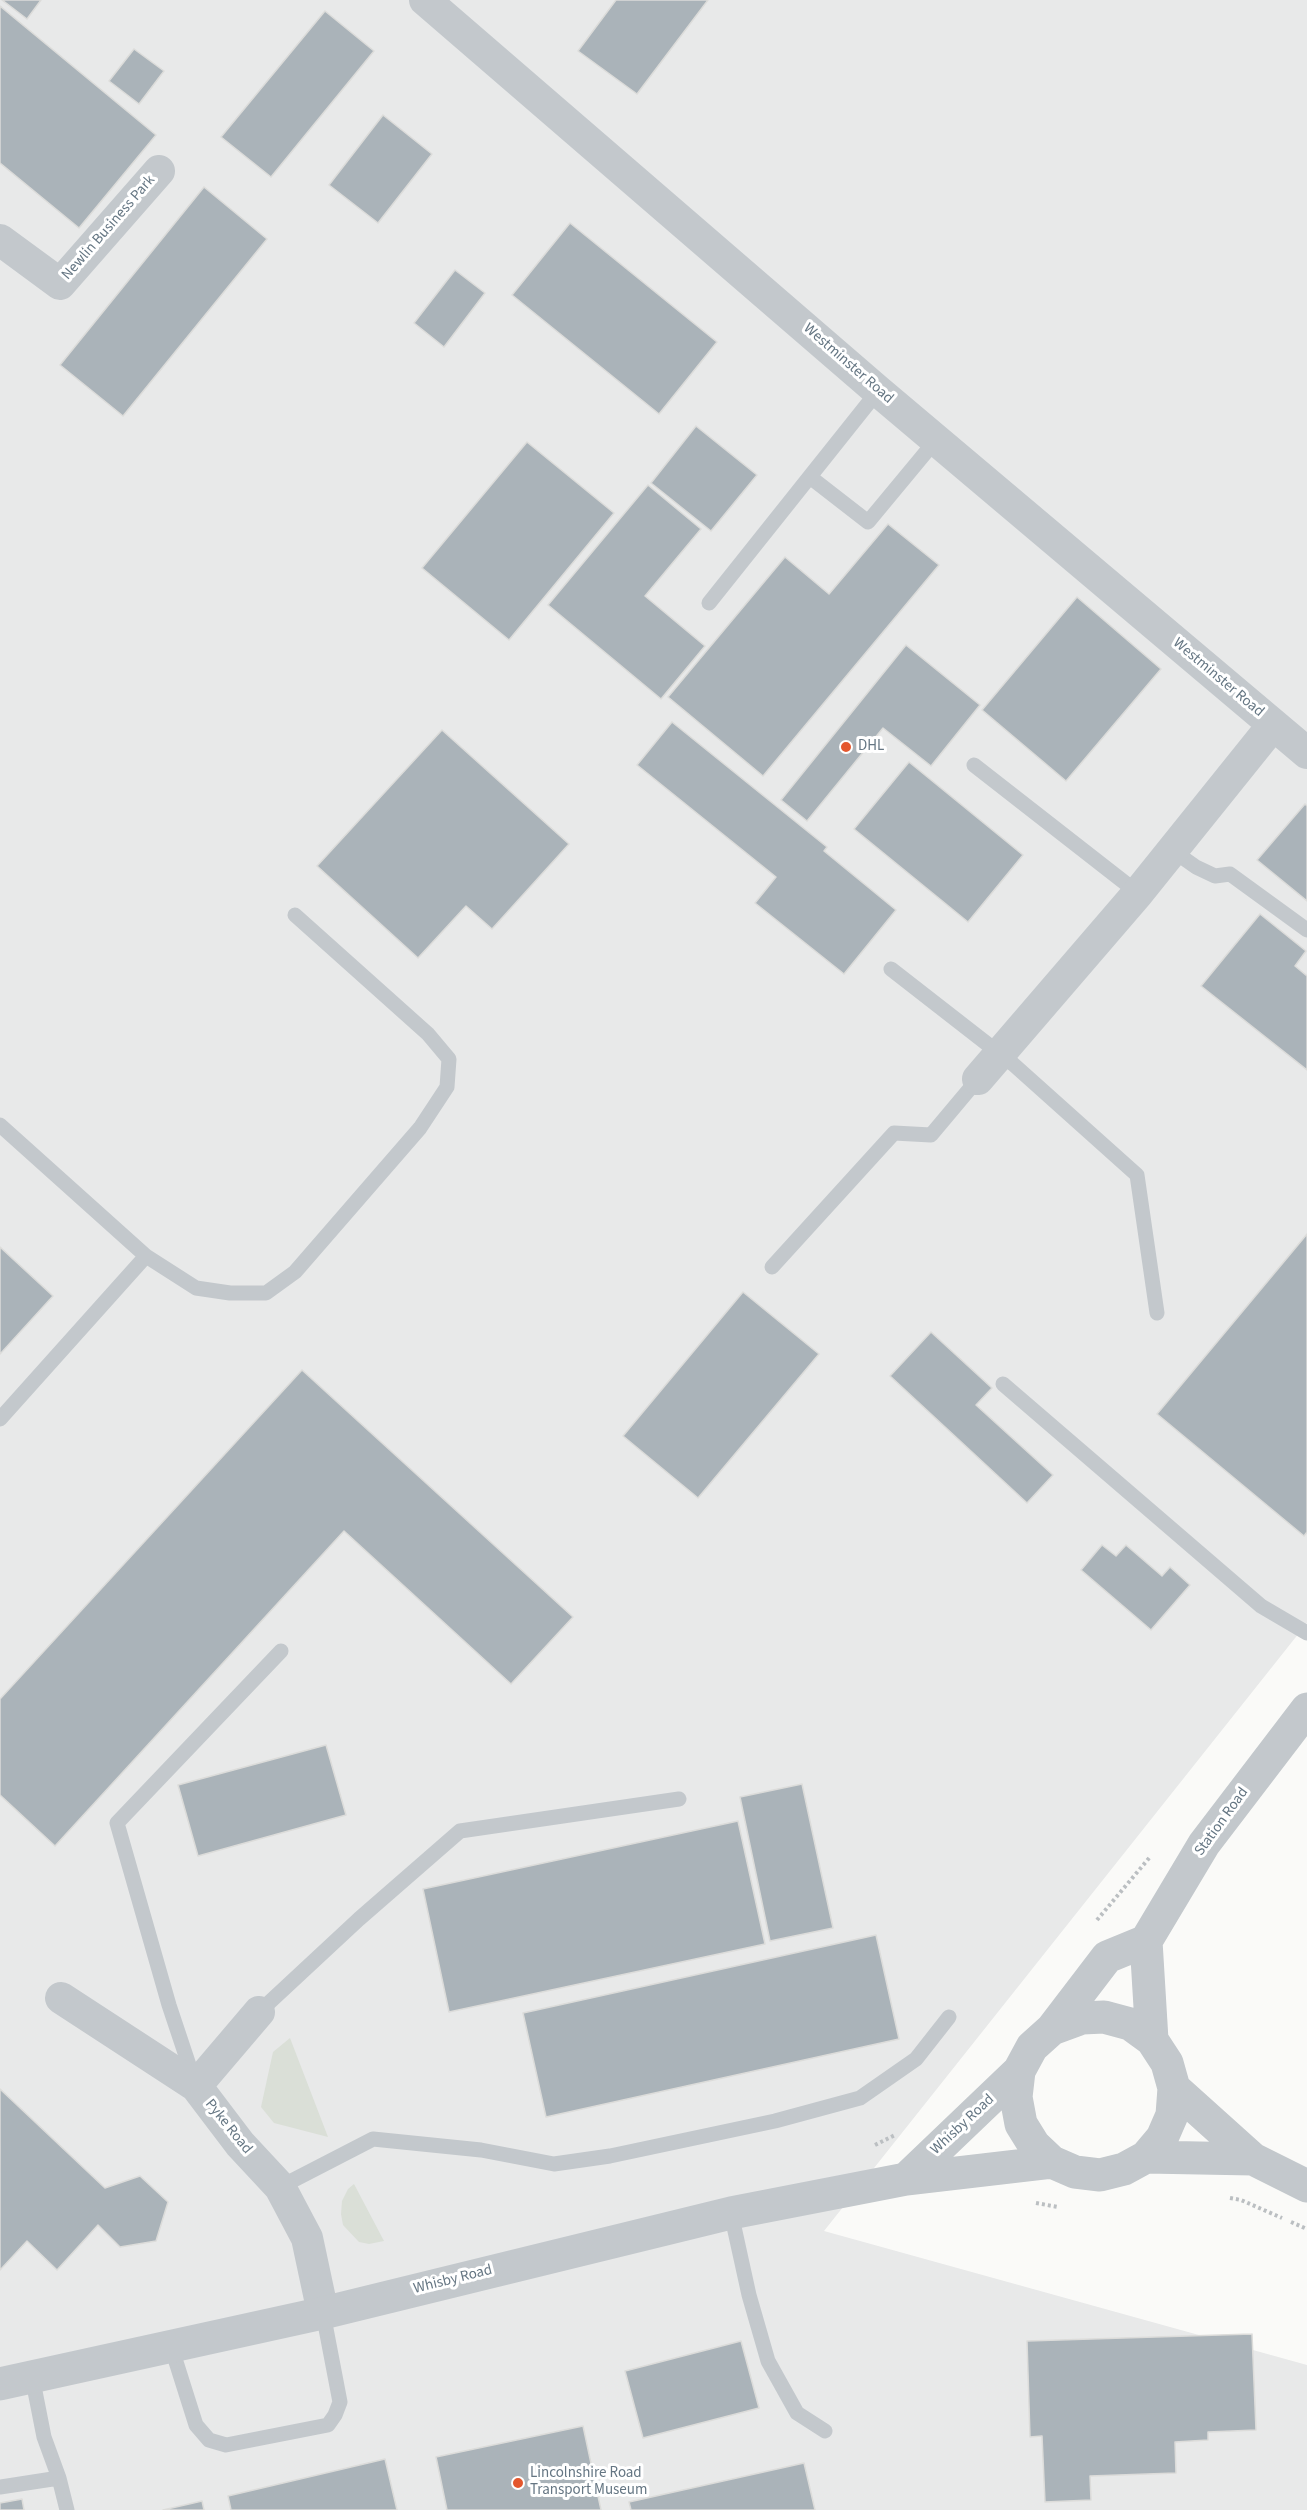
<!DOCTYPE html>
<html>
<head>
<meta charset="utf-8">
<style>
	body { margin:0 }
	canvas { display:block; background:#fafaf8 }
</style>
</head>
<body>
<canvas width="1307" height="2510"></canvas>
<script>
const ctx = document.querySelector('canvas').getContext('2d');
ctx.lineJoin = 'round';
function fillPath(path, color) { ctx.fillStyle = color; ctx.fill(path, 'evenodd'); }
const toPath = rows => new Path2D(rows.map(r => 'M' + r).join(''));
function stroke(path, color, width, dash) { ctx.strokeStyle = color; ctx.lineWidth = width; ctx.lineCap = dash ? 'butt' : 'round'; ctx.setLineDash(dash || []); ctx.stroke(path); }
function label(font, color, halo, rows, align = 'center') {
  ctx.font = font + ' "Source Sans 3",sans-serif'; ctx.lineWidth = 6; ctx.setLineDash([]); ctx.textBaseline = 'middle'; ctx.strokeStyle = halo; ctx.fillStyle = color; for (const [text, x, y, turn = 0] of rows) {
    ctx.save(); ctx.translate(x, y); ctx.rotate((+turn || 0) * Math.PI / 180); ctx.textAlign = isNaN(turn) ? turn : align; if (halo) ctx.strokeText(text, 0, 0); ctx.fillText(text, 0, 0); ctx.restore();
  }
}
fillPath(toPath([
	[0,0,1307,0,1307,1623,824,2231,1307,2365,1307,2510,0,2510]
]), '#e8e9e9');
fillPath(toPath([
	[290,2038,328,2137,274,2123,261,2107,273,2052],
	[354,2184,384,2241,369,2244,359,2242,343,2225,341,2214,342,2201,348,2189]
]), '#dadfd7');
const building = toPath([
	[2,0,41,0,27,19,2,0],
	[616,0,708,0,637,94,578,51,616,0],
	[0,6,156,135,79,228,0,163,0,6],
	[325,11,374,51,271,177,221,137,325,11],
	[134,49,164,71,139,104,109,81,134,49],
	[383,115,432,154,378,223,329,185,383,115],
	[204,187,267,239,123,416,60,365,204,187],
	[570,223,717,342,659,414,512,295,570,223],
	[455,270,485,293,444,347,414,323,455,270],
	[696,426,757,475,711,531,651,483,696,426],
	[527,442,614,513,509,640,422,568,527,442],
	[648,485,701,529,645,596,705,646,661,699,548,605,648,485],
	[888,524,939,565,763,776,668,697,785,557,829,594,888,524],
	[1077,597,1161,669,1066,781,982,710,1077,597],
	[906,645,980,705,931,766,883,728,807,821,781,800,906,645],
	[672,722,827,847,824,851,896,910,844,974,755,903,776,877,637,765,672,722],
	[442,730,569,844,492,929,466,906,418,958,317,866,442,730],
	[909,762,1023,855,968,922,854,829,909,762],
	[1305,804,1307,806,1307,901,1257,860,1305,804],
	[1260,914,1306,951,1295,966,1307,976,1307,1070,1201,986,1260,914],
	[1307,1234,1307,1532,1304,1536,1157,1414,1307,1234],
	[0,1247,53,1296,0,1354,0,1247],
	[743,1292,819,1354,698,1498,623,1436,743,1292],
	[931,1332,992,1388,976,1405,1053,1475,1027,1503,890,1376,931,1332],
	[302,1370,573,1617,511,1684,344,1531,55,1846,0,1795,0,1699,302,1370],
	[1102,1545,1116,1556,1126,1545,1162,1576,1170,1567,1190,1585,1151,1630,1081,1570,1102,1545],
	[326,1745,346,1815,198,1856,178,1785,326,1745],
	[802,1784,833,1928,770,1941,740,1797,802,1784],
	[738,1821,765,1944,449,2012,423,1889,738,1821],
	[876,1935,899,2039,546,2117,523,2013,876,1935],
	[0,2089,105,2188,140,2176,168,2202,156,2241,120,2247,98,2225,57,2270,27,2241,0,2270,0,2089],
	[1252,2334,1256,2430,1208,2432,1208,2440,1175,2442,1176,2473,1090,2476,1091,2500,1045,2502,1042,2436,1030,2437,1027,2341,1252,2334],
	[741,2341,759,2408,643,2438,625,2371,741,2341],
	[583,2426,601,2510,447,2510,436,2457,583,2426],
	[385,2459,397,2510,231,2510,228,2496,385,2459],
	[804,2463,815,2510,631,2510,629,2502,804,2463],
	[22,2499,24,2510,0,2510,0,2503,22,2499],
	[202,2501,204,2510,163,2510,202,2501]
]);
fillPath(building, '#aab3b9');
stroke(building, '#dcdcda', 1.5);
stroke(toPath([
	[1097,1920,1150,1857],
	[875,2145,895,2135],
	[1230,2198,1241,2200,1282,2218],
	[1036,2203,1058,2207],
	[1291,2222,1307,2229]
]), '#bbbfc2', 4, [3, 3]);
stroke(toPath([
	[810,477,868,522,936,440],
	[709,603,878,391],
	[974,765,1138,893],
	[1172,850,1196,867,1215,876,1230,874,1307,930],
	[891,969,1013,1064,1137,1175,1157,1313],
	[0,1125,146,1256,196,1288,230,1293,266,1293,295,1272,420,1128,447,1087,449,1059,428,1034,295,915],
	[772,1267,894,1133,931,1135,978,1079],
	[1003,1384,1261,1606,1307,1633],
	[0,1419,146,1256],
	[259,2012,359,1919,460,1831,679,1799],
	[194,2080,169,2005,117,1823,281,1651],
	[280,2187,373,2139,481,2150,554,2164,610,2156,775,2121,860,2098,916,2059,949,2017],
	[731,2213,749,2295,768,2361,797,2413,825,2431],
	[171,2346,196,2425,209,2440,226,2445,328,2425,335,2415,340,2402,323,2313],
	[32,2376,44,2437,59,2478,67,2510],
	[0,2487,59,2478]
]), '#c3c8cc', 15);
stroke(toPath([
	[425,0,878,391,1307,753],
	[0,240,60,284,159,171],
	[978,1079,1138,893,1273,725],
	[61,1998,196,2086,240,2144,280,2187,307,2238,323,2313],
	[196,2086,259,2012]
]), '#c3c8cc', 32);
stroke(toPath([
	[1052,2029,1107,1957,1146,1941],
	[1152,2040,1146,1941,1204,1844,1307,1709],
	[1174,2088,1253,2159,1307,2186],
	[1146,2157,1162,2138,1172,2115,1174,2088,1167,2063,1152,2040,1130,2024,1104,2017,1082,2018,1052,2029,1032,2047,1019,2071,1016,2097,1021,2124,1034,2145,1052,2162,1075,2172,1100,2175,1124,2169,1146,2157,1253,2159],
	[906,2179,1019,2071],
	[0,2384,323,2313,731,2213,906,2179,1052,2162]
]), '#c3c8cc', 33);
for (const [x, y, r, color] of [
	[846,747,6,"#e4572e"],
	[518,2483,6,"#e4572e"]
]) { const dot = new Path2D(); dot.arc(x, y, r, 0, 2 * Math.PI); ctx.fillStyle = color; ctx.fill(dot); stroke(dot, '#fff', 2); }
label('15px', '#657683', '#fff', [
	["Newlin Business Park",109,228,-49],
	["Westminster Road",848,364,41],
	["Westminster Road",1218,678,40],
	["Station Road",1222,1822,-54],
	["Whisby Road",963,2125,-43],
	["Pyke Road",228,2127,51],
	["Whisby Road",453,2280,-14]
]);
label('15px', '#657683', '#fff', [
	["DHL",858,747],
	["Lincolnshire Road",530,2474],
	["Transport Museum",530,2491]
], 'left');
</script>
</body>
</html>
